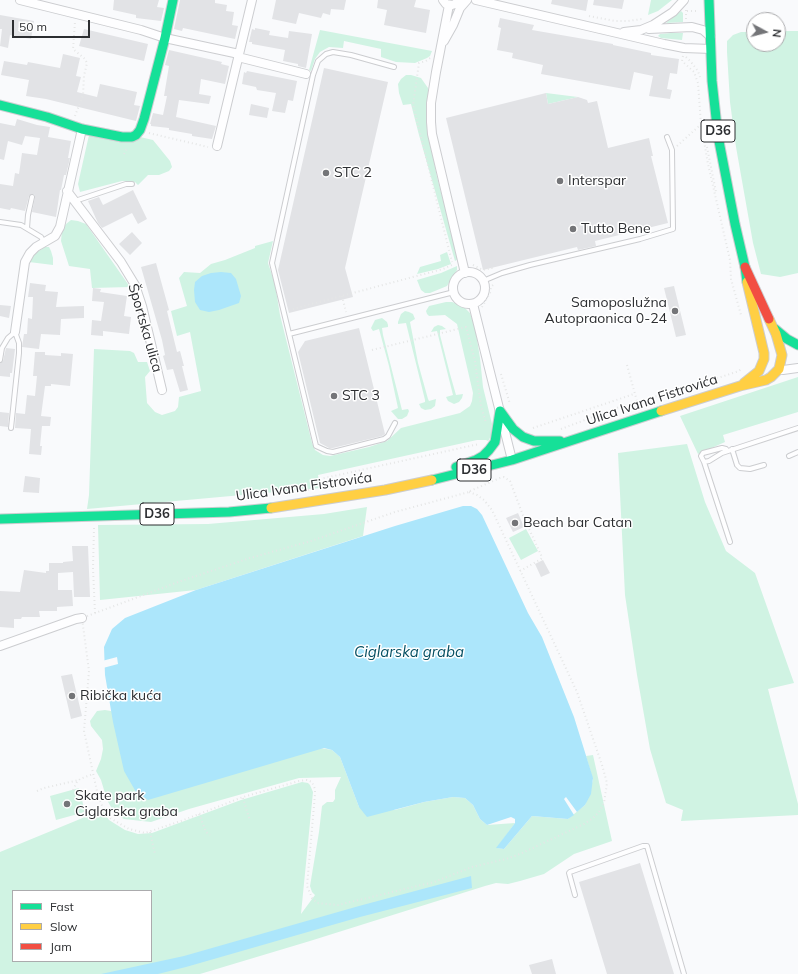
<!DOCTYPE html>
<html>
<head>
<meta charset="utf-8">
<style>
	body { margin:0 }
	#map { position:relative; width:798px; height:974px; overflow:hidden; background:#f9fafc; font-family:Mulish,sans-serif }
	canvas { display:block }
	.legend { position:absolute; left:12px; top:890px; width:140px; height:72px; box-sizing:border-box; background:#fff; border:1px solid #ababad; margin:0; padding:5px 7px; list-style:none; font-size:12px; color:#2c2e31 }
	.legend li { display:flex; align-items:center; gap:8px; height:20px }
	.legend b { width:20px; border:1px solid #ababad }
	.north { position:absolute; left:746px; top:12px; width:40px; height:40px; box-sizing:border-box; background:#fff; border:1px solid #ababad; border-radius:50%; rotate:97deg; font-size:11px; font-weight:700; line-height:16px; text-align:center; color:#2c2e31 }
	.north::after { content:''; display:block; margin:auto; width:14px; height:18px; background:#747578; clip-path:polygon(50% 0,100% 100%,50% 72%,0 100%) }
	.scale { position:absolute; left:12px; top:20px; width:78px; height:18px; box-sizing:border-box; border:2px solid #2c2e31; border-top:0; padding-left:5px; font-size:12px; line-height:14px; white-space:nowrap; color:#2c2e31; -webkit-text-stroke:3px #fff; paint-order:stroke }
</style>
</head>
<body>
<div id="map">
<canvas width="798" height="974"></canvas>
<ul class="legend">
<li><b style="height:5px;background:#16e098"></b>Fast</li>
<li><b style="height:5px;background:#ffcf43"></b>Slow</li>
<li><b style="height:5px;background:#f24e42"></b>Jam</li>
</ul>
<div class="north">N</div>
<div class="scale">50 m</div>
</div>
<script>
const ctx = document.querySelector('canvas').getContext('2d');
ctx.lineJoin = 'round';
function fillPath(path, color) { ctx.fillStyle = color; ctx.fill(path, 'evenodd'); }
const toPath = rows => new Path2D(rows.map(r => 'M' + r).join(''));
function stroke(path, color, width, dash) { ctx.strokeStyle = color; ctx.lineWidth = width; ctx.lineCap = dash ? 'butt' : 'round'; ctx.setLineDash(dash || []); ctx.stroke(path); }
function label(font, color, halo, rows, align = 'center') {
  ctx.font = font + ' Mulish,sans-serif'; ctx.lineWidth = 3; ctx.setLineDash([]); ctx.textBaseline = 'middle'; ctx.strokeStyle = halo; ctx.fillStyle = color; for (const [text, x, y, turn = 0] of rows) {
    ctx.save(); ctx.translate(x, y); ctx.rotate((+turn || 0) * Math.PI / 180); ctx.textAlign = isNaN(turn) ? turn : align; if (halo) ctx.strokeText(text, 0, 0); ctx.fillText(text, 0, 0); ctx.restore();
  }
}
fillPath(toPath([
	[651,0,672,0,658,11,648,15],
	[681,11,683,13,683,22,666,23],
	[320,30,432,51,430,56,427,58,415,63,396,62,381,57,381,49,344,41,343,48,329,47,320,52,315,59,311,71,309,70],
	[778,31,798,31,798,273,780,277,761,274,753,243,736,147,730,102,727,52,727,41,733,35,741,32,754,32,754,44,778,44],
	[671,33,683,33,682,40,661,38,658,36,660,34],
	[406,75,411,75,421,78,428,88,428,130,437,177,449,222,458,259,455,261,419,135,411,104,403,105,399,93,398,84,401,79],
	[546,93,578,97,548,104],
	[89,135,140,137,153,140,170,161,172,167,169,171,159,175,148,175,138,185,135,182,122,181,80,192,78,184],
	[71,220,78,221,86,224,130,287,92,288,90,269,69,266,61,241,62,230,66,224],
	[273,241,268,263,275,284,280,315,312,443,315,450,323,455,330,456,369,447,387,441,401,428,460,413,470,406,472,401,473,393,457,324,445,315,429,316,427,314,426,311,429,306,446,302,452,302,463,306,470,313,475,327,480,358,483,387,492,424,491,435,489,440,488,441,486,440,477,440,318,475,320,488,87,509,89,495,94,349,130,351,134,353,138,362,147,362,150,371,145,377,147,403,155,412,162,415,175,411,178,407,179,397,201,391,190,332,177,336,171,311,187,306,179,278,184,272,200,273,211,264,225,260,255,248,255,246],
	[45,247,49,247,51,251,53,258,53,265,29,262,34,254],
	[447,252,451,264,438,269,417,274,420,267,441,261,440,255],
	[457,266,457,270,447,286,430,293,425,293,421,290,417,280,441,273],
	[405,311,409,312,413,314,415,319,410,322,418,363,428,399,429,401,436,399,435,406,431,409,425,410,421,408,419,404,425,402,425,400,406,323,398,324,398,322,401,314],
	[382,318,387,322,388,325,388,327,382,328,383,335,402,410,408,409,409,411,407,416,402,419,398,419,391,411,398,408,389,366,379,329,373,331,371,328,375,320],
	[438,325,442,326,446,329,440,330,440,335,450,374,456,395,463,394,462,398,459,402,454,404,448,401,446,397,453,395,437,331,431,332,434,327],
	[798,377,798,412,723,435,725,442,698,454,680,416],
	[687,444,705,502,726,551,755,573,794,683,768,689,798,804,798,815,681,821,683,810,666,803,650,749,637,675,625,595,618,453],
	[367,507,363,536,196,590,100,600,98,525,208,524,324,514],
	[526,529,538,551,521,560,509,538],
	[105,710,332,750,340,757,359,807,395,810,424,802,453,797,465,798,473,805,480,819,487,825,515,823,497,848,504,849,532,816,568,819,585,805,593,780,586,756,593,755,612,841,574,854,544,874,520,881,508,884,496,883,485,886,310,941,200,974,0,974,0,852,102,810,109,820,125,830,138,834,152,833,241,800,302,782,308,783,310,785,313,792,301,914,315,895,312,892,310,886,319,832,322,806,327,802,333,802,335,799,335,790,341,777,299,778,189,809,151,822,124,819,115,814,107,800,101,780,96,771,101,759,103,749,102,740,91,726,90,721,97,711],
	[13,891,151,891,151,961,13,961],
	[79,788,85,812,56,820,50,796]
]), '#d0f3e3');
fillPath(toPath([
	[221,272,231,273,236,279,241,296,239,303,219,310,209,312,200,310,195,302,194,290,195,282,202,276,211,273],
	[463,506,471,506,477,509,482,515,528,613,542,637,574,717,593,778,591,794,585,805,577,812,566,797,564,799,574,815,568,819,532,816,504,849,496,848,515,823,515,819,511,817,487,825,480,819,473,805,465,798,453,797,424,802,367,817,359,807,340,757,332,750,324,748,148,800,136,792,124,771,113,722,105,675,104,647,112,629,125,618,196,590,395,526],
	[471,876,472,888,360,917,186,967,158,974,101,974,184,956,359,906]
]), '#ace6fb');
fillPath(toPath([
	[117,657,118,664,103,668,102,661]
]), '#f9fafc');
fillPath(toPath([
	[114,0,159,0,157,7,164,8,161,21,136,18,136,15,113,10],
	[180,0,215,0,215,3,227,5,226,11,234,12,232,25,238,26,235,39,183,28,182,31,174,29],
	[276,0,346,0,344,10,331,9,330,15,323,13,321,18,299,13,296,24,272,19],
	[378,0,416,0,414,7,430,10,426,33,384,25,387,10,377,8],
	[552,0,588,0,586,11,551,4],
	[594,0,624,0,622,9,593,5],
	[0,15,34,21,31,39,10,35,8,48,0,46,2,29,0,29],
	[500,18,534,25,532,30,613,44,613,45,651,53,651,55,679,59,677,74,670,73,667,89,672,90,670,99,649,96,653,76,634,72,630,90,541,74,543,65,512,58,513,53,497,50,501,28,498,27],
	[255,28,270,31,269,35,288,38,289,31,312,34,306,68,298,66,298,64,283,61,285,50,252,44,252,42,249,42,252,29,255,30],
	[84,29,148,44,144,61,79,46],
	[169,50,222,62,221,64,229,66,225,84,201,79,199,94,211,96,209,104,179,100,176,117,216,126,212,139,192,136,192,134,169,130,169,128,151,126,151,124,150,124,153,113,163,115,167,96,164,96,169,66,165,65],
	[63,54,80,58,76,76,81,77,77,92,97,97,100,84,137,92,134,105,140,106,136,121,46,99,26,96,29,80,1,75,4,61,27,65,28,62,60,68],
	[324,68,388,82,345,268,353,297,289,313,278,270],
	[247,71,297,81,293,101,288,100,285,113,272,111,276,93,257,90,256,87,242,84,244,72,246,73],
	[546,93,548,104,578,97,587,100,588,103,597,101,608,148,649,138,653,156,651,156,668,223,595,241,596,246,578,250,577,247,483,270,446,118],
	[251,104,269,108,267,118,249,115],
	[17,119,37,125,50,127,48,137,71,141,68,158,70,158,66,175,64,175,61,190,60,190,56,217,32,212,35,197,35,195,32,194,29,196,25,211,11,208,10,210,0,208,0,184,13,186,15,173,19,174,22,153,37,155,40,138,25,136,22,145,8,141,4,160,0,159,0,123,15,126],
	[133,190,147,219,138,224,132,213,102,228,98,223,88,201,99,197,103,205],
	[132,232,142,243,130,255,119,244],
	[156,263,169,310,167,311,177,352,180,351,184,366,182,366,188,390,180,392,173,369,167,370,163,356,165,355,162,340,141,267],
	[30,283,46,285,45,291,58,292,56,307,84,306,84,318,61,319,60,335,41,334,39,349,22,347,24,334,27,334,28,318,32,319,33,297,28,297],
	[674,286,686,335,676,337,664,288],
	[93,288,101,289,100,292,127,296,124,316,131,317,129,334,103,331,103,336,91,335,92,320,101,321,104,302,92,301],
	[0,305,11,306,9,318,0,316],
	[359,328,385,434,382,436,333,448,329,448,320,443,298,352,305,341],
	[6,348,15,349,12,373,10,373,10,377,0,376,0,363,3,361],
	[35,352,45,352,45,355,61,356,61,353,73,354,70,386,51,384,51,386,45,386,41,416,51,417,50,426,42,426,40,446,42,446,41,455,29,454,31,429,15,428,16,413,25,414,27,395,35,396,37,376,33,376],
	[0,412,9,413,8,427,0,426],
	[25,476,40,478,39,493,23,492],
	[518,513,524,527,513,532,506,518],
	[72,546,88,546,90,597,74,597,73,572,58,573,58,590,72,590,73,606,57,607,57,611,39,611,40,617,22,617,21,619,14,619,14,628,0,627,0,591,20,592,24,570,46,573,46,571,49,571,49,563,63,563,63,562,73,561],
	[543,560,550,573,541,577,535,564],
	[72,674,82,716,71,719,61,676],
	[640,863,674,974,607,974,579,882],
	[552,959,556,974,532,974,529,965]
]), '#e2e3e6');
const lane = toPath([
	[394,67,351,55,333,52,326,54,318,61,313,75,272,263,316,446,327,451,333,452,384,439,388,436,395,423],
	[75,201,126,184,132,184],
	[0,222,21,225,41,237,44,242],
	[27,228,28,215,32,197],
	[483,281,502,273,530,265,640,239,673,229,672,150,667,137],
	[289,334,454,292],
	[0,360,2,348,8,338,15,332,19,343,19,353,11,428],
	[732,449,737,465,740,468,750,469,764,465],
	[789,456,798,452],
	[704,462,701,456,703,453,722,448,726,449,727,451],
	[730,542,704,462,709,461,722,453,798,428],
	[575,895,569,873,570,872,643,846,647,846,684,974]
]);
const street = toPath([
	[20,0,141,30,165,38,239,54],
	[443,0,446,4,452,5,455,4,459,0],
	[476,0,664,44,684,48,711,49],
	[449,5,436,72,431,103,431,122,432,134,465,273],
	[649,29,692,27,703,30,711,37],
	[624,32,641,30,653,25,673,12,684,0],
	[444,41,453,25,460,8,467,0],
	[238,57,306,74],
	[217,146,252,0],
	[67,191,121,262,135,285,142,306,162,390],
	'453 288a16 16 0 1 1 32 0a16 16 0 1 1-32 0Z',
	[473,304,512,460],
	[15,332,25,262,30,253,36,247,55,236,60,227,82,129],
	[779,369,783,370,798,368],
	[0,646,76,619,82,618]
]);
const fast = toPath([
	[709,0,712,81,718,136,735,224,745,267,747,282],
	[0,105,47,117,82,129,122,137,132,137,136,135,140,130,144,119,165,38,173,0],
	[775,329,787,339,798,345],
	[500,411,513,429,523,437,534,441,560,441],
	[456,467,476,460,483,456,489,450,495,442,500,411],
	[432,480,512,460,661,411],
	[0,519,229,512,271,508]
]);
const slow = toPath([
	[744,383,759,371,764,359,764,353,747,282],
	[661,411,740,386,766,380,771,377,779,369,782,355,776,334,769,319],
	[271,508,385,490,432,480]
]);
const jam = toPath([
	[745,267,769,319]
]);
stroke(lane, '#cccdd0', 6);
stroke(street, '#cccdd0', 10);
stroke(fast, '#cccdd0', 11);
stroke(slow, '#cccdd0', 11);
stroke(jam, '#cccdd0', 11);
stroke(toPath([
	[687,11,699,11],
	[589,16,615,21,628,21,642,19],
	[686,19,686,10],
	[683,56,682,61,694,72,698,83,701,124,708,164,730,260,731,279,741,315],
	[686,57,691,62,698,71,700,77],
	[430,58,426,61,419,63,413,105,452,262],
	[75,116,83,95,84,76,87,63,85,59,73,49,75,22],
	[149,133,208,147],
	[677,146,698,127,704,124],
	[707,147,716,192],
	[124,154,127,148],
	[473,265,483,270,492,268,493,271],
	[342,296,346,312],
	[482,307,490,293,491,287,494,284],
	[289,310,443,269,454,264],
	[372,350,466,327,475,361,481,406,486,423],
	[627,365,638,405,653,401],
	[501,374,510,404],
	[533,428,634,394],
	[561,429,622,406,700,384,739,371,742,368],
	[308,490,320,479,479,444],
	[470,491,500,478,504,477,510,481,524,518,542,557,541,559,520,571],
	[469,492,477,495,484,500,492,510,577,692,602,765,607,783,604,803,599,812,593,818,584,824,520,854,506,859,472,867,434,882,338,905,317,903,312,898,307,886,315,794,315,789,312,782,307,780,299,781,243,797,181,821,145,833,129,829,110,818,103,808,98,796,84,731,89,671,82,618,181,581,250,558,311,541,395,512,469,492],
	[94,528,93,568,95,613],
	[73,790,77,782,80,779,93,774],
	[37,791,44,788,79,780],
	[243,798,250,821],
	[199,814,206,832,210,835],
	[150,832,155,854]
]), '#e5e6e6', 2, [1, 3]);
stroke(lane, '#fefeff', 4);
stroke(street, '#fefeff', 8);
stroke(fast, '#16e098', 9);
stroke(slow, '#ffcf43', 9);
stroke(jam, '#f24e42', 9);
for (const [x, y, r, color] of [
	[326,173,4,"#747578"],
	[560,181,4,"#747578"],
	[573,229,4,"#747578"],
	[675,311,4,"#747578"],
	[334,396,4,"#747578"],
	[515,523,4,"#747578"],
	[72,696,4,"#747578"],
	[67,804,4,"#747578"]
]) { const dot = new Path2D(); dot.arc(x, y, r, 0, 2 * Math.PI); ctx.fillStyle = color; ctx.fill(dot); stroke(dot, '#fff', 1.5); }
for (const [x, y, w] of [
	[718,131,34],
	[474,470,34],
	[157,514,34]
]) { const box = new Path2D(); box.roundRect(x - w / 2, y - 11, w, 22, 3); ctx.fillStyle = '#fff'; ctx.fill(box); stroke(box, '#2c2e31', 1); }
label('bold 13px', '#2c2e31', null, [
	["D36",718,131],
	["D36",474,470],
	["D36",157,514]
]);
label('14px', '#2c2e31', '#fff', [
	["STC 2",334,173],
	["Interspar",568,181],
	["Tutto Bene",581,229],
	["Samoposlužna",667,303,"right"],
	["Autopraonica 0-24",667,319,"right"],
	["STC 3",342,396],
	["Beach bar Catan",523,523],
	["Ribička kuća",80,696],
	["Skate park",75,796],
	["Ciglarska graba",75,812]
], 'left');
label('14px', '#2c2e31', '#fff', [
	["Športska ulica",145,328,74],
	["Ulica Ivana Fistrovića",652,400,-18],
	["Ulica Ivana Fistrovića",304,487,-8]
]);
label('italic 15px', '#065063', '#fff', [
	["Ciglarska graba",409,652]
]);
</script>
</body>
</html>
